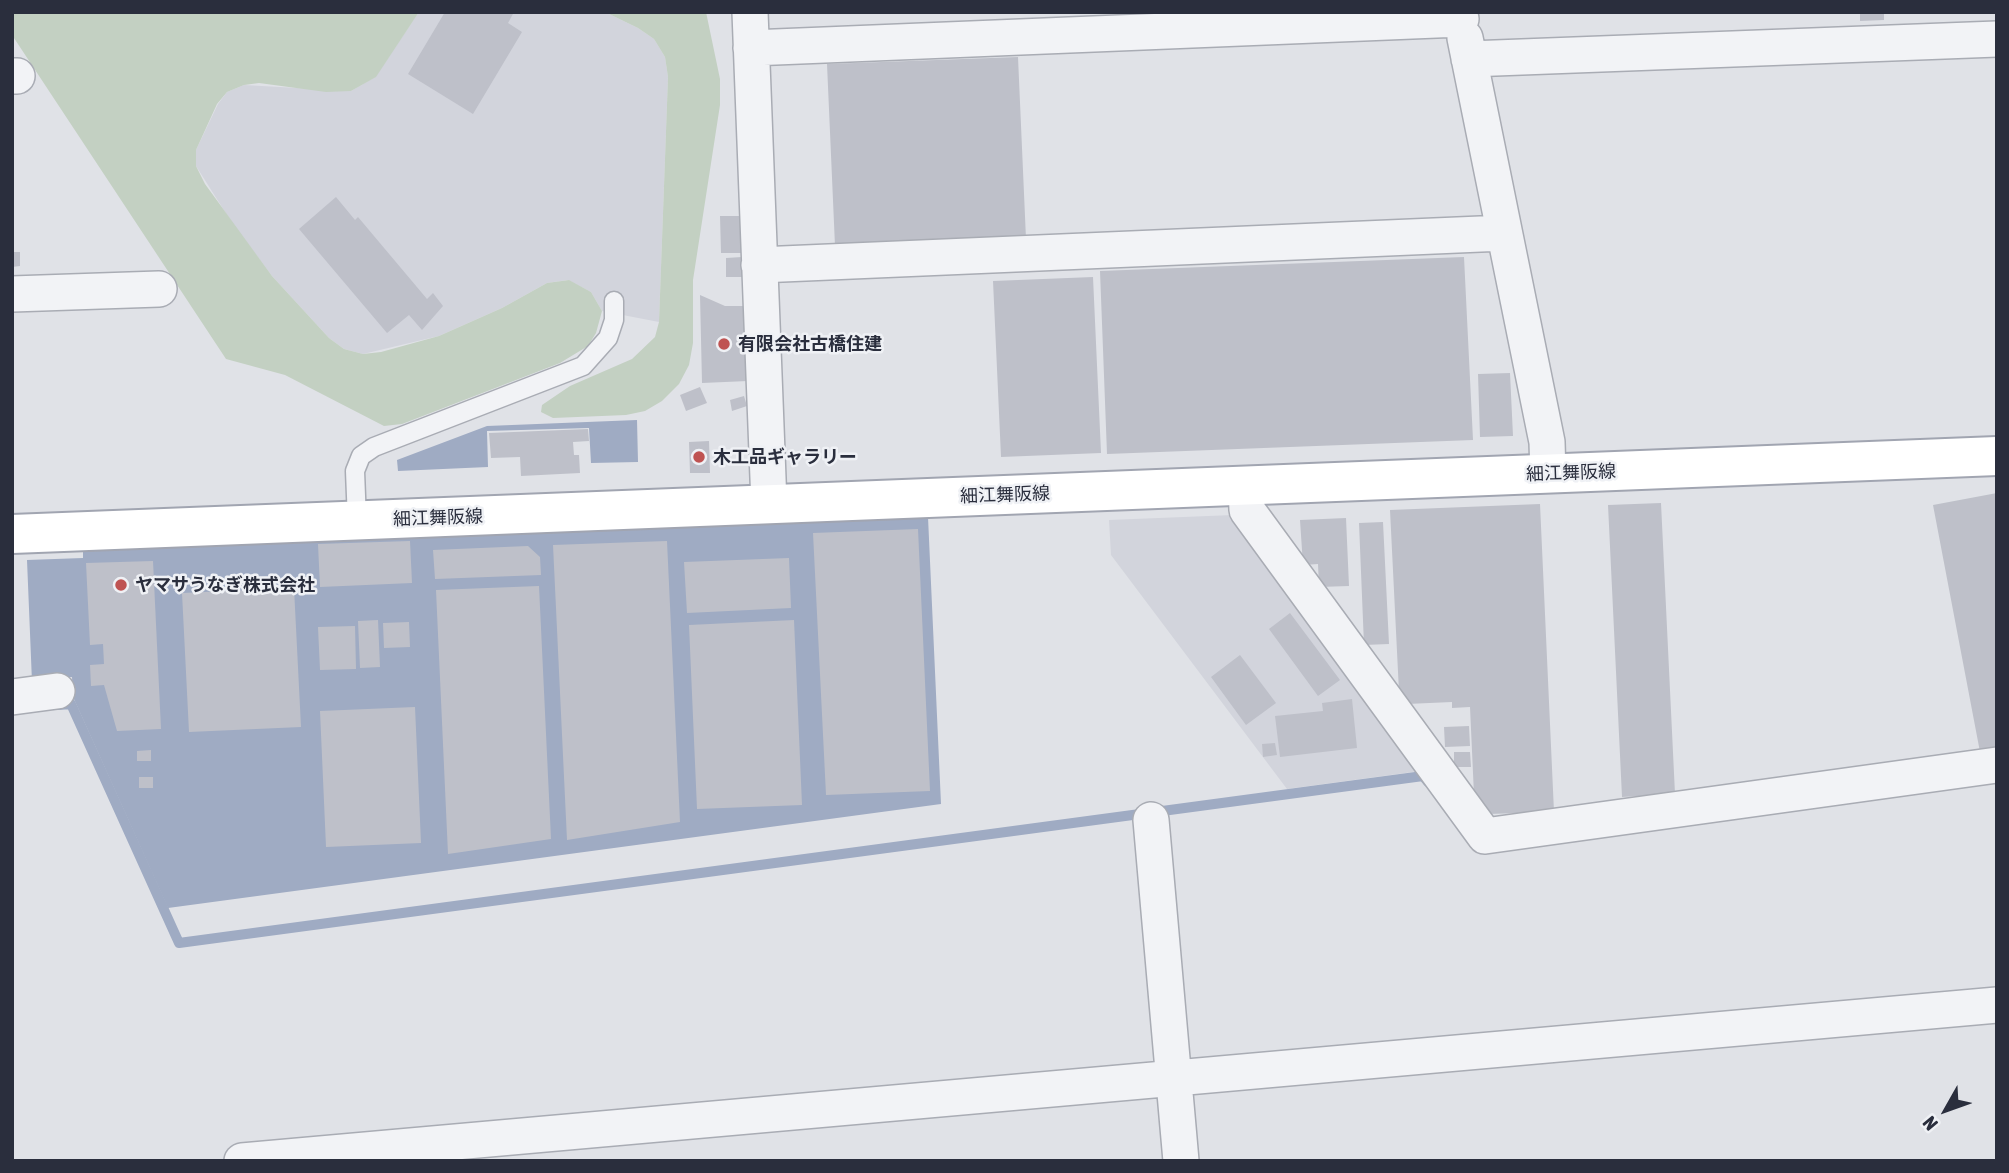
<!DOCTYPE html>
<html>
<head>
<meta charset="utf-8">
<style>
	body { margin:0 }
	#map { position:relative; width:2009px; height:1173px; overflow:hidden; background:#e0e2e7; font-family:"Asap Condensed",sans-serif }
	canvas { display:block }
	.frame { position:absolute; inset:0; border:14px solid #2a2e3d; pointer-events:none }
	.north { position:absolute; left:1911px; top:1075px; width:70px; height:70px; -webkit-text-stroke:5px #eff1f5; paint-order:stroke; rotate:230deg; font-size:19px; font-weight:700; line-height:28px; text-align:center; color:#2a2e3d }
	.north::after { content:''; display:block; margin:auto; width:24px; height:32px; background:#2a2e3d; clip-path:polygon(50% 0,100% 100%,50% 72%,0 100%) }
</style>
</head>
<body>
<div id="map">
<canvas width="2009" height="1173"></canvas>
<div class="frame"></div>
<div class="north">N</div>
</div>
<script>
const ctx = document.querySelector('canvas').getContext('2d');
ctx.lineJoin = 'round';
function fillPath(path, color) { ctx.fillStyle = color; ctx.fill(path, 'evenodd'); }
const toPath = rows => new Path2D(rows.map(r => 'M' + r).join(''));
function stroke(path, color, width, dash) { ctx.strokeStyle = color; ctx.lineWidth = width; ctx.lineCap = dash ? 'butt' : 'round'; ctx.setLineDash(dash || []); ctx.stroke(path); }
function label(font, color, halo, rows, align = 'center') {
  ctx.font = font + ' "Asap Condensed","Noto Sans JP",sans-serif'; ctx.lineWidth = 5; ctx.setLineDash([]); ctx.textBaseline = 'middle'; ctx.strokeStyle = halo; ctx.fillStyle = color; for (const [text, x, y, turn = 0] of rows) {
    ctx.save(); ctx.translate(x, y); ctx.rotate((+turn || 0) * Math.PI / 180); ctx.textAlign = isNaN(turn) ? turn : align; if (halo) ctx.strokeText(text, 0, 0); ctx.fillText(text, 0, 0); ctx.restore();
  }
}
fillPath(toPath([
	[419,12,605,12,638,28,654,39,665,57,668,77,659,322,602,311,591,292,568,280,547,283,502,308,439,336,363,354,344,349,329,338,272,276,232,223,196,166,196,150,218,104,227,92,244,85,351,91,375,77],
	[1233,515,1420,771,1287,789,1111,555,1109,520]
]), '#d2d4dc');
fillPath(toPath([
	[12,12,419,12,376,77,351,91,326,92,259,83,244,85,227,92,217,104,196,150,196,166,205,184,272,276,329,338,344,349,363,354,381,352,439,336,502,308,547,283,569,280,591,292,602,311,596,333,588,346,560,363,402,424,384,426,285,375,226,359,12,35],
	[605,12,706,12,720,79,720,105,693,280,693,343,689,365,679,384,662,401,645,411,626,415,553,418,541,412,542,405,570,386,632,359,655,337,659,322,668,77,665,57,654,39,638,28]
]), '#c3d0c2');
fillPath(toPath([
	[637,420,638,462,591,463,589,428,487,431,488,467,398,471,397,460,487,426],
	[928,517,941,804,168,908,73,697,72,677,32,682,27,560,83,558,83,551]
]), '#9fabc3');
stroke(toPath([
	[58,705,71,704,179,943,1423,776,1428,782]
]), '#9fabc3', 10);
fillPath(toPath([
	[445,12,514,12,508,23,522,32,473,114,408,74],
	[1860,12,1884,12,1884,20,1860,21],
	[1018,57,1026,239,835,246,827,64],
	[336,197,355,220,358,217,427,299,433,293,443,306,422,330,409,315,387,333,299,229],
	[720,216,740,216,742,253,721,253],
	[12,252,20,252,20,266,12,267],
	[742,257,742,277,726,277,726,258],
	[1464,257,1473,440,1107,454,1100,271],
	[1093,277,1101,453,1001,457,993,281],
	[700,295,725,306,746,306,748,381,702,383],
	[1510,373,1513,436,1480,437,1478,374],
	[700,387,707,403,686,411,680,395],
	[744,396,747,406,732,411,730,400],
	[588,429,589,441,573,442,574,455,579,455,580,473,521,476,520,457,491,458,489,433],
	[709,441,710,473,690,473,689,442],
	[1997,493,1997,749,1980,752,1933,505],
	[1661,503,1675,794,1622,797,1608,505],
	[1540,504,1554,812,1488,814,1474,795,1470,707,1452,708,1452,702,1407,704,1399,692,1390,510],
	[1346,518,1349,586,1319,587,1318,564,1303,565,1300,520],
	[1383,522,1389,644,1364,645,1359,523],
	[918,529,930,791,826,795,813,533],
	[410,541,412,583,320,587,318,544],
	[667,541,680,822,567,840,553,545],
	[528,546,540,557,541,575,435,579,433,550],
	[789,558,791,608,687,613,684,562],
	[153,561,161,729,117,731,104,685,91,686,90,665,104,664,103,644,90,645,86,563],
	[539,586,551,839,448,854,436,590],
	[294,588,301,727,189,732,182,593],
	[1290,613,1340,680,1318,696,1269,629],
	[378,620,380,667,360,668,358,621],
	[794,620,802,805,697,809,689,625],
	[409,622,410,647,384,648,383,623],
	[355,626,356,669,320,670,318,627],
	[1240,655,1276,703,1246,725,1211,677],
	[1352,699,1357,748,1280,757,1275,716,1323,711,1322,703],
	[415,707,421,843,326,847,320,711],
	[1469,726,1470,746,1445,747,1444,727],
	[1275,743,1277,755,1263,757,1262,744],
	[151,750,151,761,137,761,137,751],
	[1454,752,1470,752,1471,767,1454,767],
	[139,777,153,777,153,788,139,788]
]), '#bec0c9');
const lane = toPath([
	[357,521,355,471,361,456,374,447,583,366,608,338,614,320,614,301]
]);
const street = toPath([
	[750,12,769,504],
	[1465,38,1547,442,1548,474],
	[751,48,1461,19],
	[1469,59,1997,39],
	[12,76,17,76],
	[759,265,1504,233],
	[12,294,159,289],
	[1246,486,1247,510,1485,836,1997,765],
	[12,697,57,691],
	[1151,820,1181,1161],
	[242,1161,1997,1005]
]);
const primary = toPath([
	[12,534,1997,456]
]);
stroke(lane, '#a9acb4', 21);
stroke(street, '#a9acb4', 38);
stroke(primary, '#a1a5b1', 42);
stroke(lane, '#f2f3f6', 18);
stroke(street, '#f2f3f6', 35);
stroke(primary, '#fff', 38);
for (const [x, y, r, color] of [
	[724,344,7,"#bf5352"],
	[699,457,7,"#bf5352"],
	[121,585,7,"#bf5352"]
]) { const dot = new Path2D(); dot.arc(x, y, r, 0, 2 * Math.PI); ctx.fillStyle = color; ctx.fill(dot); stroke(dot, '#eff1f5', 2.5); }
label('bold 18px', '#2a2e3d', '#eff1f5', [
	["有限会社古橋住建",738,344],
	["木工品ギャラリー",713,457],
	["ヤマサうなぎ株式会社",135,585]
], 'left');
label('18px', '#2a2e3d', '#eff1f5', [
	["細江舞阪線",1571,473,-2],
	["細江舞阪線",1005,495,-2],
	["細江舞阪線",438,518,-2]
]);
</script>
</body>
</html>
